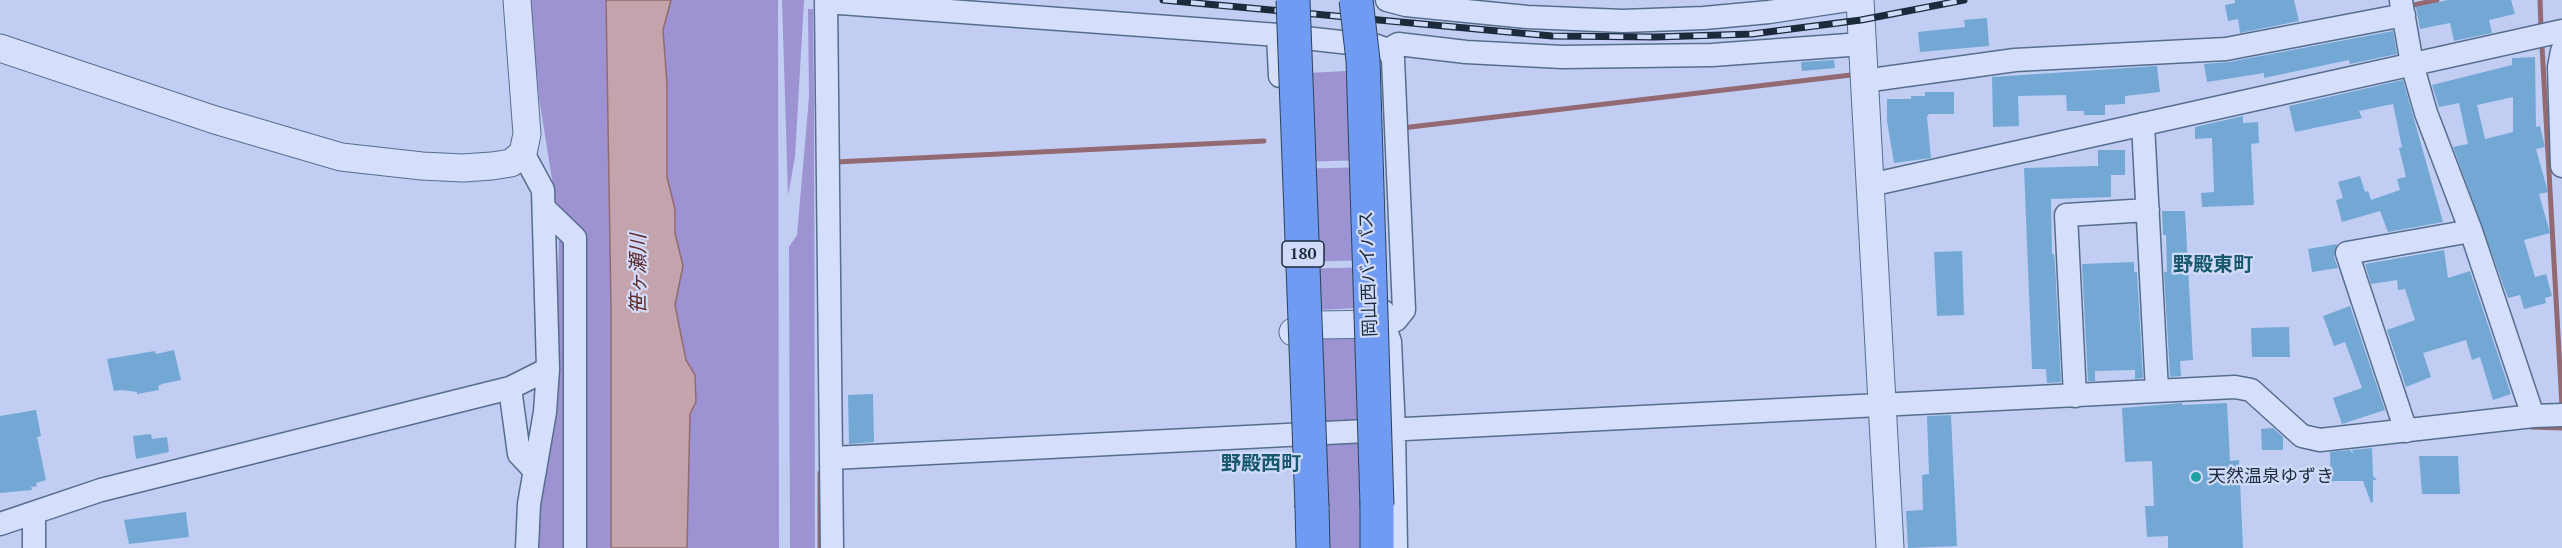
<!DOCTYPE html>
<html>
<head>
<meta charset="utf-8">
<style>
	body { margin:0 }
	canvas { display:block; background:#c1cdf3 }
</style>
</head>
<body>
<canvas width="2562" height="548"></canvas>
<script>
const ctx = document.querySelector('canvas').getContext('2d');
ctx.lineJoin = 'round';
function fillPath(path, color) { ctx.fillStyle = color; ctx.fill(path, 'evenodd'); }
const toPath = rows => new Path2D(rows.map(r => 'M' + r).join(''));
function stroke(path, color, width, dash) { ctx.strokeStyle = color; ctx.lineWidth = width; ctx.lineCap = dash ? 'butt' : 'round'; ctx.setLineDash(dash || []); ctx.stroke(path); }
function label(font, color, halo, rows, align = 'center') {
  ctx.font = font + ' "PT Serif","Noto Sans JP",serif'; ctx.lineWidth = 4.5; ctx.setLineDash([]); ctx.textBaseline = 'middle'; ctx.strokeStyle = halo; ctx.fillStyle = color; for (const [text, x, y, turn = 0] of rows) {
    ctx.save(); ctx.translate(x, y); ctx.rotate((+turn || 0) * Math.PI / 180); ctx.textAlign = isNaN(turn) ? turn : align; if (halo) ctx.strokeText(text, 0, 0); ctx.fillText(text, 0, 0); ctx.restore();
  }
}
fillPath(toPath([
	[530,0,606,0,611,306,611,548,535,548,537,503,557,369,559,223,539,98],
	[671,0,778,0,779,548,687,548,690,414,696,402,695,375,686,360,675,305,683,266,675,233,675,209,667,177,667,84,663,30],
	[782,0,804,0,795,157,788,196],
	[808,9,813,9,814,97,815,548,790,548,789,247,797,235,809,97],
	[1367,70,1377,300,1360,308,1315,310,1297,318,1287,74],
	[1371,160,1371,167,1291,169,1291,162],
	[1375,260,1376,267,1295,269,1295,262],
	[1330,335,1364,337,1386,421,1305,427,1315,339],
	[1363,442,1364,548,1324,548,1321,443]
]), '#9d93d2');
const water = toPath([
	[606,0,671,0,663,30,667,84,667,177,675,209,675,233,683,266,675,305,686,360,695,375,696,402,690,414,687,548,611,548,611,306,606,0]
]);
fillPath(water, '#c4a4ac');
stroke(water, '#946a72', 1.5);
stroke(toPath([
	[2540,0,2541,27],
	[2409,6,2437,0],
	[2542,46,2562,406],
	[1402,128,1851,75],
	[836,162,1264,141],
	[2531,427,2562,428],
	[820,473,820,548]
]), '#946a72', 5);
fillPath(toPath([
	[2235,0,2294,0,2299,21,2240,33,2238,19,2228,21,2225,5,2235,3],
	[2448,0,2511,0,2515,14,2489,20,2492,33,2454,41,2450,23,2420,29,2416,7],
	[1987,18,1989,46,1920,52,1918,32,1965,27,1964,20],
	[2393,31,2397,54,2350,64,2349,60,2264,78,2264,73,2207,82,2204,64,2229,62],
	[2535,57,2536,127,2540,126,2545,147,2536,149,2548,192,2539,194,2550,233,2524,240,2535,277,2546,274,2552,296,2545,298,2546,303,2524,309,2520,295,2508,298,2453,147,2468,144,2459,103,2439,107,2432,85,2512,65,2512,58],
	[2513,97,2513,132,2485,139,2477,105],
	[1834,60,1835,68,1802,71,1801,62],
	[2157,66,2160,92,2125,96,2125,104,2105,105,2105,115,2084,115,2084,111,2067,111,2066,95,2018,96,2019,126,1993,127,1992,77],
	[2403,80,2443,222,2388,232,2380,211,2342,222,2336,200,2343,198,2338,182,2360,176,2365,192,2368,191,2371,200,2400,190,2397,179,2406,177,2399,148,2402,147,2393,104,2359,111,2362,118,2295,132,2289,106],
	[1925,92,1954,92,1954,114,1929,114,1927,117,1931,158,1894,163,1887,121,1887,99,1911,99,1911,96,1925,96],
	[2243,116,2243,123,2258,122,2259,143,2251,144,2254,205,2202,207,2201,193,2214,192,2212,138,2195,139,2195,127],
	[2098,150,2125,150,2125,175,2111,175,2111,197,2051,199,2052,254,2054,254,2055,264,2061,382,2047,383,2046,369,2032,369,2024,168,2098,166],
	[2162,211,2185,211,2193,360,2180,361,2181,376,2170,377,2164,272,2167,272,2166,235,2163,235],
	[2337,244,2334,257,2338,268,2312,272,2308,249],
	[2444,250,2448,278,2470,271,2511,394,2493,400,2480,357,2472,360,2466,340,2423,353,2431,377,2406,387,2387,330,2415,320,2405,289,2398,290,2397,280,2371,284,2365,264],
	[1962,251,1964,315,1937,316,1934,252],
	[2134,262,2134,272,2137,272,2143,378,2135,379,2135,370,2095,371,2095,381,2088,381,2082,264],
	[2350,306,2385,410,2342,424,2333,398,2362,388,2345,342,2334,346,2323,316],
	[2289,327,2290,357,2252,357,2251,328],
	[174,350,181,380,162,384,158,386,159,390,137,394,137,392,122,390,114,391,107,359,155,351,156,354],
	[873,394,874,442,849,444,848,395],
	[2182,403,2182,405,2227,403,2230,461,2239,460,2243,548,2168,548,2168,536,2147,537,2145,506,2154,506,2152,461,2125,462,2122,408],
	[36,410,41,436,37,437,46,480,36,483,37,486,31,487,32,490,0,493,0,416],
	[1951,415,1957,546,1908,548,1906,511,1923,510,1922,475,1929,474,1927,416],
	[2273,428,2283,437,2283,450,2262,450,2261,429],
	[151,434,152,439,167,437,169,452,136,459,133,436],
	[2372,448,2373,476,2377,480,2373,480,2373,502,2371,503,2363,481,2331,481,2330,452,2350,450,2353,454,2352,450],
	[2419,456,2458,456,2460,494,2422,494],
	[186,512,189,537,129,544,124,520]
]), '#73a8d5');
const minor = toPath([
	[826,0,832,548],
	[1387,0,1406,5,1527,17,1623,21,1704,18,1769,12,1848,0],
	[2401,1,2412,64,2426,113,2471,231,2533,416],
	[826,2,1278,35],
	[1388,50,1398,44,1466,52,1562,57,1712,55,1862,44],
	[2562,51,2559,67,2562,166],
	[1280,76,1278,35,1377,46,1388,50,1393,59,1404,310,1396,320,1384,324],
	[1864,81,2015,60,2226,49,2404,15],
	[2143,124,2157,391],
	[523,153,543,190,548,369,545,412,529,504,527,548],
	[1870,185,2562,31],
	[544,208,575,238,575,548],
	[1383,311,1384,324,1390,342,1394,430,1396,548],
	[510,388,519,454,535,471],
	[2075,396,2066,215,2148,210],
	[2406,431,2347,253,2471,231],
	[832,458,2235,387,2251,390,2302,436,2320,440,2533,416,2562,415],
	[34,513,34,548],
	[0,524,101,490,510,388,548,369]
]);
const tertiary = toPath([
	[1860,0,1890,548],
	[0,48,215,120,341,157,422,166,463,168,492,166,511,163,523,153,527,134,517,0],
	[1293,332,1316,325,1384,324]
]);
const trunk = toPath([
	[1377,505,1377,548],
	[1312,507,1313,548]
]);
stroke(minor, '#566e8e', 25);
stroke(tertiary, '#566e8e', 29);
stroke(trunk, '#2b435b', 35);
stroke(minor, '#d5dffc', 22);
stroke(tertiary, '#d5dffc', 27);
stroke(trunk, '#6f9cf2', 33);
const rail = toPath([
	[1163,0,1552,36,1655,37,1752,34,1861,20,1964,0]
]);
stroke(rail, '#1c2b3c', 7);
stroke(rail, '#d1dbf9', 4.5, [14]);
const trunkBridge = toPath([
	[1293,0,1312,507],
	[1356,0,1363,60,1377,505]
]);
stroke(trunkBridge, '#2b435b', 35, []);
stroke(trunkBridge, '#6f9cf2', 33);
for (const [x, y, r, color] of [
	[2196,477,6,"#209fa4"]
]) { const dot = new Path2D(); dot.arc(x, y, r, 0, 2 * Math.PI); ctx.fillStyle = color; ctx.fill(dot); stroke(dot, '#d1dbf9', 2); }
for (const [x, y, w] of [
	[1303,254,42]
]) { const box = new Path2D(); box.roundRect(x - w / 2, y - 13, w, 26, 4.5); ctx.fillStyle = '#d1dbf9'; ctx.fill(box); stroke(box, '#1c2b3c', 1.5); }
label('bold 16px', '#1c2b3c', null, [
	["180",1303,254]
]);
label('18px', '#1c2b3c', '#d1dbf9', [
	["岡山西バイパス",1369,274,-92]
]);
label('18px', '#1c2b3c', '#d1dbf9', [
	["天然温泉ゆずき",2208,477]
], 'left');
label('bold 20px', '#17586e', '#d1dbf9', [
	["野殿東町",2213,265],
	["野殿西町",1261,464]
]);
label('italic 20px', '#5e2a2b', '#d1dbf9', [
	["笹ヶ瀬川",639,274,-90]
]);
</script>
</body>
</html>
